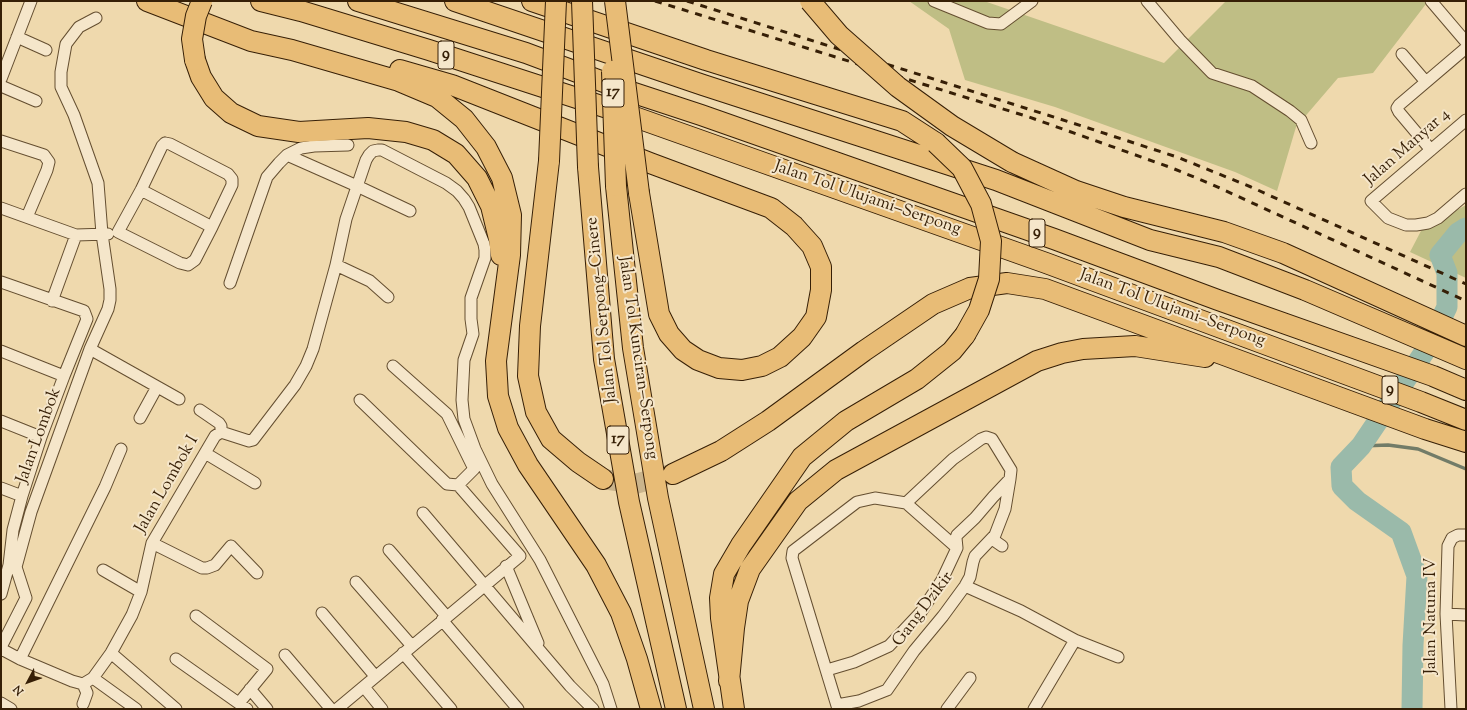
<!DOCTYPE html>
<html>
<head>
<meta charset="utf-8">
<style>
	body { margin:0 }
	#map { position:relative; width:1467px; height:710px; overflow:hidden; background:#efd9ad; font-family:"Sorts Mill Goudy",serif }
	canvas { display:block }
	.frame { position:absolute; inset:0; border:2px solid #361f06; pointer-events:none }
	.north { position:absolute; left:8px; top:662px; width:40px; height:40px; -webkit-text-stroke:3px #f5e6ca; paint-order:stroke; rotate:229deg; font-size:11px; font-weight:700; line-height:16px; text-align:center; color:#361f06 }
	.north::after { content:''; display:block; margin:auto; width:14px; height:18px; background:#361f06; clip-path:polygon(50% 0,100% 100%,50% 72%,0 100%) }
</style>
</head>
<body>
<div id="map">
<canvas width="1467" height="710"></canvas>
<div class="frame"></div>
<div class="north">N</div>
</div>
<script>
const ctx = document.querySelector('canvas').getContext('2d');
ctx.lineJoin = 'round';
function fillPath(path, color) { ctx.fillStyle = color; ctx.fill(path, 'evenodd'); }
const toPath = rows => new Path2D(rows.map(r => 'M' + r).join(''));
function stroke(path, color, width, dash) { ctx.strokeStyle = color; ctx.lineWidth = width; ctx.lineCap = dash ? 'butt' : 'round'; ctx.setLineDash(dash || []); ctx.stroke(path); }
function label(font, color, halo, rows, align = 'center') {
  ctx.font = font + ' "Sorts Mill Goudy",serif'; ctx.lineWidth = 4; ctx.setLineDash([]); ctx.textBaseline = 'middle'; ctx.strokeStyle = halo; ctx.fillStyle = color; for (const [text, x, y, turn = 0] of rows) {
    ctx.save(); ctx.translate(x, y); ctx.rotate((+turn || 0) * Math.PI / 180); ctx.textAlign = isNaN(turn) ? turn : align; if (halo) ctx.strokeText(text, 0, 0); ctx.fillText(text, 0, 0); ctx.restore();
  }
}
fillPath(toPath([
	[909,1,984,1,1164,63,1226,1,1423,1,1426,4,1373,73,1338,78,1296,127,1277,191,1235,172,1055,107,965,80,949,29],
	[1466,205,1466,278,1410,252,1422,229]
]), '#bfbe85');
stroke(toPath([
	[1361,446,1388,445,1418,449,1466,469]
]), '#727c68', 3.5);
stroke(toPath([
	[1412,709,1413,645,1417,576,1401,532,1357,501,1342,486,1341,467,1361,446,1427,348,1447,307,1447,273,1440,255,1458,233,1466,228]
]), '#9abaaa', 21);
stroke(toPath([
	[603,479,635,484,671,474]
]), '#cab48c', 20, [20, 10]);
const minor = toPath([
	[934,1,988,23,1001,24,1032,1],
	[1147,1,1180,40,1212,73,1252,86,1290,111,1301,120,1311,143],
	[1431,1,1466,42],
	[17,37,46,50],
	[1402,54,1426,82],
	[1,79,31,1],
	[1,86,36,101],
	[1466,120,1371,201,1388,218,1406,225,1416,225,1428,223,1438,218,1466,194],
	[1,141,44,155,49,162,47,170,27,217],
	[165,143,170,144,228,174,232,179,232,185,212,227,195,260,188,265,180,263,118,232,141,190,162,146,165,143],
	[1431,150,1399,112,1397,108,1399,105,1466,48],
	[287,155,357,186,410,211],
	[141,190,212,227],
	[1,208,76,235,108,234],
	[336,265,370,281,388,297],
	[1,282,84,311,87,319,64,376,41,437,22,496,13,530,9,565,1,594],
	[230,283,267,177,279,163,287,155,301,148,314,146,348,145],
	[52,301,76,235],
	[90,349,179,399],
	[1,351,64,376],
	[393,366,447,414,474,469,458,485],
	[200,410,219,423,221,426,221,432],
	[140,418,157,387],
	[1,421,41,437],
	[221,432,249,441,253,440,295,385,306,366,313,349,336,265,346,219,366,160,369,155,373,151,378,150,382,150,446,183,457,191,464,199,469,207,484,244,485,250,485,258,471,298,471,319,473,334,464,360,462,400,464,419,475,449,492,484,540,560,603,684,611,709],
	[205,453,255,483],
	[1,488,22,496],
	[423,513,570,686,593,709],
	[992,539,1002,546],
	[152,543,202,568,207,568,215,565,231,546,257,573],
	[389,550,447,617],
	[506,566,538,643],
	[103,570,141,592],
	[356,582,412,646],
	[965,586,1021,611,1075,640],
	[322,613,375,676],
	[1446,614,1466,615],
	[196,616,267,669,239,703],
	[442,620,518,709],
	[1,647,26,598,16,567,31,512,90,349,108,309,110,300,110,289,102,234,98,183,74,115,61,87,61,72,66,44,79,27,96,18],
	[1,650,5,651,20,659,72,681,83,684],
	[111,653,176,709],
	[403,653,451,709],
	[285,655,331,709],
	[20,659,105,487,121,449],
	[176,659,247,709],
	[827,670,854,662,889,646,921,612,942,580,957,548,956,538,957,535,975,518,993,497,1010,479,1011,470,992,439,986,437,981,439,953,459,906,503],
	[93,678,136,709],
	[83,684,93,678,111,653,132,615,141,592,152,543,215,436,221,432],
	[364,687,382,709],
	[250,689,267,709],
	[1,703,11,709],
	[83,704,87,693,83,684],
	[837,705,859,701,887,690,914,651,943,616,965,586,970,577,973,562,975,556,995,535,1005,509,1010,479],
	[337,709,520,556,458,485,447,484,360,400],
	[838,709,792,558,793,551,857,502,875,498,906,503,957,548],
	[947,709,970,678],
	[1034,709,1075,640,1118,657],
	[1451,709,1446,614,1448,546,1452,538,1458,535,1466,535]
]);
const motorway = toPath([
	[147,1,251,41,292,50,399,81,437,97,464,119,486,147,502,178,511,215,510,255,496,361,498,396,508,428,528,465,596,565,621,613,637,659,651,709],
	[261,1,301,11,429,50,629,115,1046,263,1421,402,1466,420],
	[358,1,526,53,625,90,701,115,1054,239,1218,300,1433,376,1466,390],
	[455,1,703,85,996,180,1150,240,1219,257,1305,290,1466,359],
	[532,1,706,60,902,121,936,143],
	[195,60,201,77,214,98,231,113,258,126,299,132,368,128,406,132,433,140,456,154,477,178,491,206,499,239,501,255],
	[400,70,452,85,650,163,771,208,794,226,812,246,821,267,821,290,816,317,802,337,780,357,762,366,742,370,719,368,698,360,683,350,669,334,659,314,639,193],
	[549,161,530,326,528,376,536,412,551,439,578,462,603,479],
	[1012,162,1076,191,1124,207,1224,232,1283,253,1466,336],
	[588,167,604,359,629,502,676,709],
	[616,186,633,348,658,498,704,709],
	[673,474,721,451,768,421,864,351,933,304,970,288,1007,283,1045,289,1425,429,1466,442],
	[729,681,734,628,738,601,750,569,798,501,836,470,1037,361,1062,353,1083,349,1135,346,1205,357],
	[734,709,721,618,720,598,724,574,741,545,802,457,846,421,917,379,952,351,965,335]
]);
stroke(minor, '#644e30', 13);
stroke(motorway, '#361f06', 22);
stroke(minor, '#f5e6ca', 11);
stroke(motorway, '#e8bc76', 20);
stroke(toPath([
	[655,1,1029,117,1172,168,1211,184,1466,301],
	[687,1,1082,126,1177,157,1251,187,1466,284]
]), '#361f06', 3, [7, 7]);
const motorwayBridge = toPath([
	[582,1,588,167],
	[615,1,639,193],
	[810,1,839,35,898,87,952,126,1012,162],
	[195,60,192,39,196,16,202,1],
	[612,71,616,186],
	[936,143,962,168,981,204,991,241,989,279,979,310,965,335],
	[549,161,556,1]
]);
stroke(motorwayBridge, '#361f06', 22, []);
stroke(motorwayBridge, '#e8bc76', 20);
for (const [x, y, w] of [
	[446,55,16],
	[613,93,22],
	[1037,233,16],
	[1390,390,16],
	[618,440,22]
]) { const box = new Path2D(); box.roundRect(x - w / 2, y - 14, w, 28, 3); ctx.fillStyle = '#f5e6ca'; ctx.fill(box); stroke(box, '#361f06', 1); }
label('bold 16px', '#361f06', null, [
	["9",446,55],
	["17",613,93],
	["9",1037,233],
	["9",1390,390],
	["17",618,440]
]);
label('17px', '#361f06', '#f5e6ca', [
	["Jalan Manyar 4",1408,148,-41],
	["Jalan Tol Ulujami–Serpong",867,199,19],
	["Jalan Tol Ulujami–Serpong",1172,309,20],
	["Jalan Tol Serpong–Cinere",603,310,-96],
	["Jalan Tol Kunciran–Serpong",637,358,82],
	["Jalan Lombok",40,436,-70],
	["Jalan Lombok I",168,485,-60],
	["Gang Dzikir",924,610,-53],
	["Jalan Natuna IV",1432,616,-90]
]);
</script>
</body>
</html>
